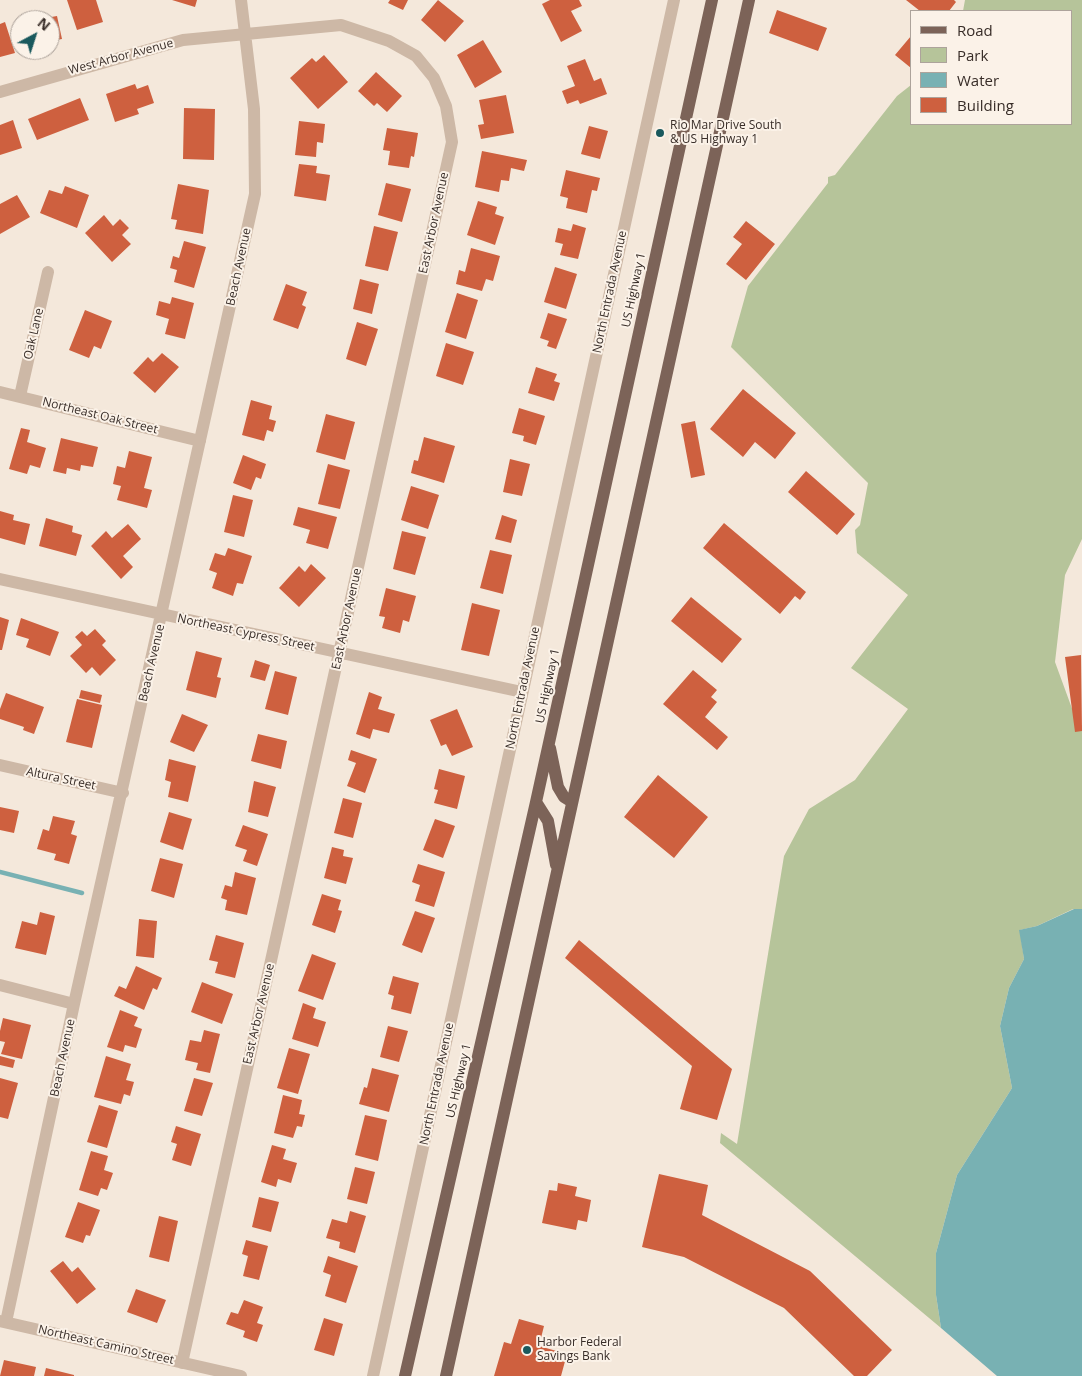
<!DOCTYPE html>
<html>
<head>
<meta charset="utf-8">
<style>
	body { margin:0 }
	#map { position:relative; width:1082px; height:1376px; overflow:hidden; background:#f4e8db; font-family:"Open Sans",sans-serif }
	canvas { display:block }
	.legend { position:absolute; left:910px; top:10px; width:162px; height:115px; box-sizing:border-box; background:#fbf2e8; border:1px solid #ada39b; margin:0; padding:6px 9px; list-style:none; font-size:15px; color:#382d28 }
	.legend li { display:flex; align-items:center; gap:10px; height:25px }
	.legend b { width:25px; border:1px solid #ada39b }
	.north { position:absolute; left:10px; top:10px; width:50px; height:50px; box-sizing:border-box; background:#fbf2e8; border:1px solid #ada39b; border-radius:50%; rotate:40deg; font-size:14px; font-weight:700; line-height:20px; text-align:center; color:#382d28 }
	.north::after { content:''; display:block; margin:auto; width:18px; height:22px; background:#1a595d; clip-path:polygon(50% 0,100% 100%,50% 72%,0 100%) }
</style>
</head>
<body>
<div id="map">
<canvas width="1082" height="1376"></canvas>
<ul class="legend">
<li><b style="height:6px;background:#7c6358"></b>Road</li>
<li><b style="height:14px;background:#b6c49a"></b>Park</li>
<li><b style="height:14px;background:#78b1b3"></b>Water</li>
<li><b style="height:14px;background:#ce603f"></b>Building</li>
</ul>
<div class="north">N</div>
</div>
<script>
const ctx = document.querySelector('canvas').getContext('2d');
ctx.lineJoin = 'round';
function fillPath(path, color) { ctx.fillStyle = color; ctx.fill(path, 'evenodd'); }
const toPath = rows => new Path2D(rows.map(r => 'M' + r).join(''));
function stroke(path, color, width, dash) { ctx.strokeStyle = color; ctx.lineWidth = width; ctx.lineCap = dash ? 'butt' : 'round'; ctx.setLineDash(dash || []); ctx.stroke(path); }
function label(font, color, halo, rows, align = 'center') {
  ctx.font = font + ' "Open Sans",sans-serif'; ctx.lineWidth = 4; ctx.setLineDash([]); ctx.textBaseline = 'middle'; ctx.strokeStyle = halo; ctx.fillStyle = color; for (const [text, x, y, turn = 0] of rows) {
    ctx.save(); ctx.translate(x, y); ctx.rotate((+turn || 0) * Math.PI / 180); ctx.textAlign = isNaN(turn) ? turn : align; if (halo) ctx.strokeText(text, 0, 0); ctx.fillText(text, 0, 0); ctx.restore();
  }
}
fillPath(toPath([
	[965,0,1082,0,1082,539,1065,575,1055,662,1074,714,1082,726,1082,909,1073,909,1037,926,1020,930,1024,959,1009,988,1000,1026,1012,1088,957,1175,936,1253,936,1295,941,1328,720,1143,721,1133,737,1144,784,856,809,809,855,780,908,709,851,668,908,595,857,553,855,530,860,525,868,483,731,347,748,286,828,183,828,177,835,175,897,96,911,85,911,124,1071,124,1071,11,963,11]
]), '#b6c49a');
fillPath(toPath([
	[1074,909,1082,909,1082,1376,997,1376,941,1328,936,1295,936,1253,957,1175,1012,1088,1000,1026,1009,988,1024,959,1019,930,1037,926]
]), '#78b1b3');
stroke(toPath([
	[0,872,82,893]
]), '#78b1b3', 4.5);
fillPath(toPath([
	[67,0,96,0,103,22,77,30],
	[172,0,197,0,195,7],
	[390,0,408,0,403,10,388,3],
	[438,0,464,21,445,42,421,20],
	[550,0,579,0,582,6,571,11,582,31,561,42,542,4],
	[906,0,954,0,956,2,949,11,920,11],
	[777,10,827,28,818,51,769,33],
	[57,16,62,39,50,41,50,20,40,19],
	[5,22,15,53,0,57,0,24],
	[911,36,911,68,895,55],
	[483,40,502,72,475,88,457,55],
	[324,55,348,82,318,109,290,78,312,58,316,62],
	[585,59,594,81,601,78,607,94,580,104,578,100,567,104,562,91,575,86,567,66],
	[376,72,402,96,387,112,377,103,374,106,358,91],
	[135,84,137,89,148,85,154,103,137,109,139,114,115,122,106,94],
	[506,95,514,133,481,139,478,125,484,124,479,100],
	[80,98,89,120,37,140,28,119],
	[184,108,215,109,214,160,183,159],
	[13,120,22,148,0,155,0,125],
	[299,121,325,124,323,143,317,142,316,157,295,155],
	[589,126,608,131,600,159,581,154],
	[387,128,418,133,414,157,411,156,409,168,388,165,390,151,383,150],
	[482,151,527,160,524,171,511,168,509,181,501,180,499,192,475,187],
	[299,164,317,166,316,173,330,175,326,201,294,196],
	[566,170,600,178,597,191,592,190,587,213,566,208,568,198,560,196],
	[386,183,411,189,402,222,378,215],
	[178,184,209,190,203,234,175,229,177,220,171,219],
	[65,186,89,195,77,228,40,213,49,190,62,194],
	[17,195,30,217,0,234,0,204],
	[478,201,497,207,495,214,504,217,495,245,467,235],
	[104,215,113,226,120,219,129,228,122,235,131,244,112,262,85,233],
	[746,221,775,244,746,280,726,264,742,244,733,237],
	[573,224,586,228,578,259,560,255,563,244,555,242,558,228,571,231],
	[374,226,398,232,388,271,365,266],
	[184,241,206,247,194,288,174,282,177,270,170,268,173,256,179,258],
	[471,248,500,256,493,281,486,279,482,291,456,284,459,270,465,272],
	[555,267,577,274,566,309,544,302],
	[360,279,379,284,372,314,353,309],
	[286,284,307,292,302,305,306,307,298,329,273,320],
	[457,293,478,300,466,339,445,332],
	[172,297,194,303,185,339,165,334,169,319,156,315,159,301,170,304],
	[85,310,112,321,101,349,94,346,89,358,69,350],
	[548,313,567,319,556,349,547,346,549,341,540,338],
	[357,322,378,329,366,366,346,359],
	[446,343,474,352,463,385,436,376],
	[162,353,179,367,155,393,133,373,148,357,153,362],
	[536,367,557,374,554,381,560,383,554,401,528,393],
	[743,389,796,433,775,459,755,442,743,457,710,429],
	[251,400,272,406,269,419,276,421,273,432,267,430,264,441,242,435],
	[519,408,545,416,536,445,523,441,524,436,512,433],
	[326,414,355,422,345,460,316,452],
	[695,421,705,475,691,478,681,424],
	[21,428,30,430,27,442,46,448,40,468,30,465,27,474,9,469],
	[424,437,455,446,444,483,411,473,414,460,418,461],
	[61,438,98,447,93,467,81,465,80,471,67,468,66,474,53,471],
	[129,451,152,457,144,488,152,490,147,508,117,500,121,486,113,484,117,466,125,468],
	[243,455,266,464,261,479,256,477,251,490,233,483],
	[510,459,530,464,522,496,503,492],
	[328,464,350,470,340,509,318,504],
	[806,471,855,514,837,535,788,492],
	[411,486,439,495,428,529,401,520],
	[233,495,253,500,244,537,224,532],
	[298,507,337,517,328,549,306,543,310,530,293,525],
	[0,511,14,515,13,520,30,524,25,545,0,538],
	[502,515,517,520,511,543,495,539],
	[46,518,73,526,72,532,82,535,76,556,39,546],
	[724,523,806,592,800,600,795,596,780,614,703,548],
	[128,524,141,539,123,556,133,567,121,579,91,546,106,531,112,538],
	[402,531,426,537,415,575,393,569],
	[228,548,252,556,243,584,237,583,233,596,212,588,217,573,209,570,215,553,225,556],
	[490,550,512,555,503,594,480,588],
	[311,564,326,578,299,607,279,588,299,566,305,572],
	[386,588,416,596,409,622,403,620,400,633,382,628,385,617,379,616],
	[691,597,742,639,722,663,671,621],
	[472,603,500,610,489,656,461,650],
	[0,617,9,620,2,650,0,650],
	[21,618,59,632,50,656,26,647,29,639,16,635],
	[95,629,106,641,102,645,116,660,100,676,92,667,86,673,70,656,82,645,75,637,82,631,87,636],
	[196,651,222,658,217,677,221,678,216,698,186,690],
	[1081,655,1082,731,1075,732,1065,657],
	[255,660,270,665,265,681,250,677],
	[693,670,717,690,711,697,717,702,705,717,728,737,717,750,663,704],
	[275,671,297,677,288,715,265,709],
	[81,690,102,695,100,703,79,698],
	[369,692,382,697,378,709,395,714,389,733,373,729,370,739,356,734],
	[6,693,44,707,34,734,23,730,24,727,0,719,0,709],
	[77,699,102,705,92,748,66,742],
	[457,709,473,747,452,756,446,744,441,746,430,720],
	[182,714,208,725,194,752,170,742],
	[258,734,287,741,281,769,251,761],
	[351,750,377,759,365,793,347,786,356,763,348,760],
	[169,759,196,766,188,802,168,797,171,782,165,780],
	[439,769,465,776,457,809,434,803,438,790,434,789],
	[658,775,708,817,674,858,624,817],
	[254,781,276,787,268,817,248,812],
	[343,798,362,803,353,838,334,833],
	[0,807,19,811,14,833,0,830],
	[169,812,192,819,183,850,160,842],
	[53,816,75,821,71,834,77,836,69,864,54,860,56,854,37,849,43,829,49,831],
	[435,819,455,826,443,858,423,850],
	[243,825,268,834,257,866,243,861,247,850,235,846],
	[332,847,344,850,343,856,353,858,346,884,324,878],
	[160,858,183,864,174,898,151,891],
	[418,864,445,872,434,907,415,901,420,885,412,882],
	[235,872,256,878,247,915,225,910,227,900,221,898,225,885,232,887],
	[322,894,341,900,338,910,342,911,335,933,312,925],
	[415,911,435,918,422,953,402,945],
	[40,912,55,916,46,955,15,948,22,921,37,925],
	[139,919,157,921,154,958,136,956],
	[216,935,244,943,235,978,215,973,218,962,209,960],
	[579,940,732,1069,717,1120,680,1109,692,1066,565,958],
	[312,954,336,963,323,1000,298,991],
	[136,966,162,978,157,990,153,988,144,1010,114,996,119,986,126,989],
	[393,976,419,983,411,1014,391,1009,394,996,388,994],
	[202,982,233,994,222,1024,191,1012],
	[303,1003,316,1008,313,1018,326,1022,318,1047,292,1039],
	[120,1010,138,1017,134,1026,142,1029,136,1048,125,1045,123,1052,107,1047],
	[3,1018,31,1025,22,1059,1,1054,5,1042,0,1041,0,1031],
	[388,1026,408,1031,399,1062,380,1057],
	[204,1030,220,1034,210,1073,196,1070,198,1063,185,1060,190,1040,201,1042],
	[289,1048,310,1054,298,1094,277,1088],
	[0,1056,15,1060,13,1068,0,1065],
	[106,1056,131,1064,126,1080,134,1082,130,1096,124,1094,121,1104,94,1097],
	[372,1068,399,1075,389,1112,359,1104,364,1087,367,1088],
	[0,1078,18,1083,8,1119,0,1117],
	[194,1078,213,1083,202,1116,184,1111],
	[283,1095,302,1100,299,1114,305,1115,302,1127,297,1126,293,1138,274,1133],
	[99,1105,118,1111,107,1148,87,1142],
	[365,1115,387,1120,378,1161,355,1155],
	[176,1126,201,1134,191,1166,172,1160,177,1144,171,1142],
	[272,1145,286,1149,283,1159,297,1163,291,1183,278,1179,276,1187,261,1182],
	[91,1151,108,1156,104,1170,113,1173,107,1190,101,1188,98,1196,79,1190],
	[355,1167,375,1172,367,1204,347,1199],
	[659,1174,708,1185,702,1215,810,1271,892,1350,867,1376,854,1376,784,1308,684,1257,642,1247],
	[558,1183,577,1187,575,1196,591,1200,587,1222,578,1220,576,1230,542,1223,549,1190,557,1191],
	[259,1197,279,1202,271,1232,252,1227],
	[78,1202,100,1210,90,1236,86,1235,83,1243,65,1237],
	[350,1211,366,1216,355,1253,339,1248,340,1242,326,1238,332,1219,347,1223],
	[159,1216,178,1221,169,1262,149,1257],
	[246,1240,268,1246,259,1280,243,1276,248,1256,242,1254],
	[328,1256,358,1266,346,1303,325,1296,331,1275,323,1272],
	[63,1261,72,1272,78,1267,96,1289,77,1304,50,1271],
	[136,1289,166,1300,157,1323,127,1312],
	[244,1300,263,1307,257,1323,263,1325,257,1342,243,1337,245,1331,226,1324,231,1312,238,1314],
	[324,1318,343,1324,334,1356,314,1350],
	[519,1319,544,1326,539,1346,567,1354,561,1376,494,1376,504,1342,511,1344],
	[4,1360,36,1367,34,1376,0,1376],
	[46,1368,74,1375,74,1376,44,1376]
]), '#ce603f');
stroke(toPath([
	[0,92,183,40,341,25,389,41,416,56,434,78,446,106,452,142,182,1363],
	[0,392,200,441],
	[20,396,48,272],
	[0,579,522,692],
	[0,765,123,793],
	[0,985,74,1004],
	[0,1321,241,1376],
	[6,1322,74,1004,255,194,254,109,241,0],
	[373,1376,674,0]
]), '#cdb8a6', 12);
stroke(toPath([
	[550,748,558,787,564,797,572,802],
	[536,802,548,821,556,865],
	[405,1376,536,802,712,0],
	[446,1376,749,0]
]), '#7c6358', 12);
for (const [x, y, r, color] of [
	[660,133,5,"#1a595d"],
	[527,1350,5,"#1a595d"]
]) { const dot = new Path2D(); dot.arc(x, y, r, 0, 2 * Math.PI); ctx.fillStyle = color; ctx.fill(dot); stroke(dot, '#fbf2e8', 2); }
label('12px', '#382d28', '#fbf2e8', [
	["West Arbor Avenue",121,57,-15],
	["East Arbor Avenue",434,223,-78],
	["Beach Avenue",239,267,-78],
	["US Highway 1",634,290,-78],
	["North Entrada Avenue",610,292,-78],
	["Oak Lane",34,334,-77],
	["Northeast Oak Street",100,416,14],
	["East Arbor Avenue",347,619,-78],
	["Northeast Cypress Street",246,633,12],
	["Beach Avenue",152,663,-77],
	["US Highway 1",548,686,-78],
	["North Entrada Avenue",523,688,-78],
	["Altura Street",61,779,12],
	["East Arbor Avenue",259,1014,-77],
	["Beach Avenue",63,1058,-78],
	["US Highway 1",459,1081,-77],
	["North Entrada Avenue",437,1084,-78],
	["Northeast Camino Street",106,1345,13]
]);
label('12px', '#382d28', '#fbf2e8', [
	["Rio Mar Drive South",670,126],
	["& US Highway 1",670,140],
	["Harbor Federal",537,1343],
	["Savings Bank",537,1357]
], 'left');
</script>
</body>
</html>
